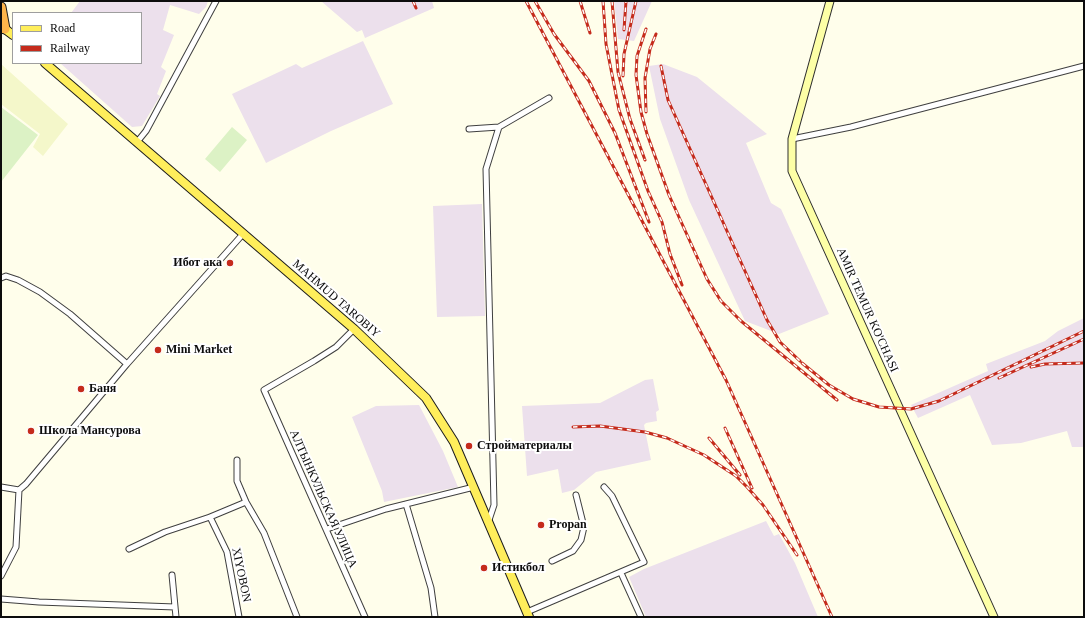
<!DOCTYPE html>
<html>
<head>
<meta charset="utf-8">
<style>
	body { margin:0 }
	#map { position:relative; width:1085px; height:618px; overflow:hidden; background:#fffeeb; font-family:"Times New Roman",serif }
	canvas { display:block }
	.frame { position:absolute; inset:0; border:2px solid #0c0c0c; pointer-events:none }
	.legend { position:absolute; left:12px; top:12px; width:130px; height:52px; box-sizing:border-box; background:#fff; border:1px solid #9e9e9e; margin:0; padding:5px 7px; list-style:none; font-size:12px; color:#0c0c0c }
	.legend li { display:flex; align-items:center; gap:8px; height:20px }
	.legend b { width:20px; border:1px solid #9e9e9e }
</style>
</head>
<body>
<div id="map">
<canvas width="1085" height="618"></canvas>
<div class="frame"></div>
<ul class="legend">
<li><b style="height:5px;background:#ffee5b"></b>Road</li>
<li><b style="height:5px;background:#c52b1c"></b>Railway</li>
</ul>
</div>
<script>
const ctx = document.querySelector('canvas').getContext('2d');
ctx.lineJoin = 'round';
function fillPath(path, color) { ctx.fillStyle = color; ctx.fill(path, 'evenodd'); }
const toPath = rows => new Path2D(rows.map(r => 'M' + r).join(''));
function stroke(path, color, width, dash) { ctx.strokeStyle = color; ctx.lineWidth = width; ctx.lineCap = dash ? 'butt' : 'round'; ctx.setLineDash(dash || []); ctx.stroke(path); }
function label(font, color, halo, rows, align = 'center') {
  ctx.font = font + ' "Times New Roman",serif'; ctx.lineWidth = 4; ctx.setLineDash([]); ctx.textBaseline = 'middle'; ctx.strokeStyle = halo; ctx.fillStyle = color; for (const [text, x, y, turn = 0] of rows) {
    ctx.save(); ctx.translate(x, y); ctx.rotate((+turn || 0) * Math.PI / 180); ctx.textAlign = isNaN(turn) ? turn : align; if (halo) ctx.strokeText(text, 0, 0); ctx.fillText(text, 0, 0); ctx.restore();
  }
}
fillPath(toPath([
	[80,1,208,1,206,7,199,14,170,5,163,30,174,35,161,67,166,71,157,94,160,96,142,126,132,127,60,63,141,63,141,13,71,13],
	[321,1,432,1,434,8,365,38,362,30,357,32],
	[614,1,652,1,634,41,618,39],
	[363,41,393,104,331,131,266,163,232,94,296,64,302,68],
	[663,64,697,77,767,134,746,143,771,203,781,209,829,314,779,334,745,321,689,200,660,119,649,66],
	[482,204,485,316,437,317,433,206],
	[1084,318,1084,447,1072,447,1067,431,1021,443,992,445,970,395,918,418,911,405,988,371,986,364,1045,341,1058,331],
	[653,379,659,410,656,412,657,421,646,423,644,425,651,460,596,472,574,490,562,493,558,469,527,476,522,406,600,403,645,380],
	[419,405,443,451,458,487,384,502,382,491,352,417,376,406],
	[766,521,774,536,779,534,795,563,818,617,646,617,629,577,644,569]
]), '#ece0ec');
fillPath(toPath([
	[1,64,68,124,43,156,33,147,40,134,1,104]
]), '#f4f7ca');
fillPath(toPath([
	[1,107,38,135,1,182],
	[232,127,247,140,220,172,205,159]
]), '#dcf2c5');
const street = toPath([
	[469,129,499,127],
	[792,139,851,127,1084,66],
	[137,142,146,131,216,1],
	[1,278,6,276,18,280,40,292,70,314,127,364],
	[354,329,336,347,314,361,264,390,365,617],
	[237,460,237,481,246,502,264,533,297,617],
	[1,487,19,490,26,484,127,364,243,234],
	[406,504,431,588,435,617],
	[210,517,227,552,239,617],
	[489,520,494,505,486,169,499,127,549,98],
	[327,529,386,509,474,487],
	[129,549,165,532,210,517,246,502],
	[552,561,573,551,581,540,584,527,576,495],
	[621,573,641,617],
	[172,575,176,617],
	[1,576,16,547,19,490],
	[1,599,39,602,175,607],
	[527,612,644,562,612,496,604,487]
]);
const secondary = toPath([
	[830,1,792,139,792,171,994,617]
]);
const primary = toPath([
	[1,26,13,35],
	[45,63,354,329,426,398,454,442,529,617]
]);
const highway = toPath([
	[1,7,5,29,1,28]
]);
stroke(street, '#3f3f3f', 7);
stroke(secondary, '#2e2e2e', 9);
stroke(primary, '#1d1d1d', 10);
stroke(highway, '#1d1d1d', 11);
stroke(street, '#fff', 5);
stroke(secondary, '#fdffa6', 7);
stroke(primary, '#ffee5b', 8);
stroke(highway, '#feb54b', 9);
const rail = toPath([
	[413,1,416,8],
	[526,1,726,380,832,617],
	[535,1,554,34,589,81,615,133,649,222],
	[580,1,590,33],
	[603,1,606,44,619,110,648,191,662,222,670,254,682,285],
	[612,1,618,72,630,119,645,160],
	[646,29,637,56,636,75,641,112,647,134,669,195,707,279,721,301,741,321,837,400],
	[624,30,626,1],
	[661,66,668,100,767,320,780,342,800,361],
	[623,76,624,54,636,1],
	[646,112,645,78,650,49,656,34],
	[802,363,829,385,853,399,879,407,911,409,939,401,1084,331],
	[1031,367,1045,364,1084,363],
	[999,378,1084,339],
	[573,427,600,426,645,432,667,438,704,455,736,476,747,487,763,505,797,555],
	[725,428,752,488],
	[709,438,740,475]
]);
stroke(rail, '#c52b1c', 3);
stroke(rail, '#fff', 1.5, [4.5]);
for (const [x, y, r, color] of [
	[230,263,4,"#c52b1c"],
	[158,350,4,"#c52b1c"],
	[81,389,4,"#c52b1c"],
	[31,431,4,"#c52b1c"],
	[469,446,4,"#c52b1c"],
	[541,525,4,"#c52b1c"],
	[484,568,4,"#c52b1c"]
]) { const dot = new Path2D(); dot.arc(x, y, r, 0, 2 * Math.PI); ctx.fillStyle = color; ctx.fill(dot); stroke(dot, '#fff', 1.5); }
label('bold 12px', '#0c0c0c', '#fff', [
	["Ибот ака",222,263,"right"],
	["Mini Market",166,350],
	["Баня",89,389],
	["Школа Мансурова",39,431],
	["Стройматериалы",477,446],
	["Propan",549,525],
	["Истикбол",492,568]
], 'left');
label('12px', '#0c0c0c', '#fff', [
	["MAHMUD TAROBIY",336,299,41],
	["AMIR TEMUR KO'CHASI",867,310,66],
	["АЛТЫНКУЛЬСКАЯ УЛИЦА",323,499,66],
	["XIYOBON",241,575,78]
]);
</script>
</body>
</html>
